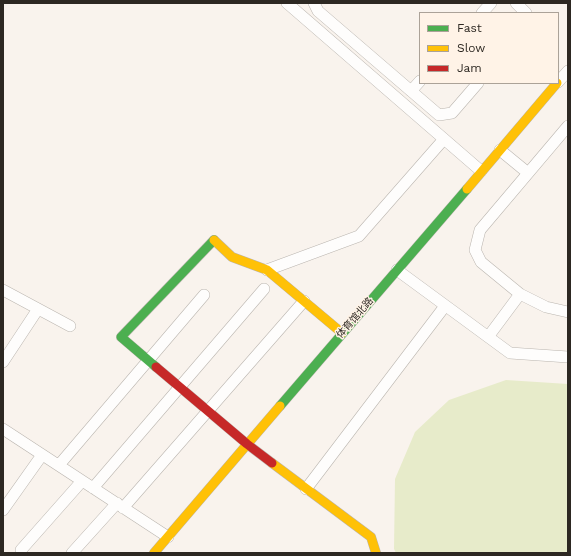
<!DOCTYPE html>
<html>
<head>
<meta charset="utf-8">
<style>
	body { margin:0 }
	#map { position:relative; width:571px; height:556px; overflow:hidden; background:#f9f3ed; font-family:"Work Sans",sans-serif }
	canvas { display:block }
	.frame { position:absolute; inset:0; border:4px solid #2d2822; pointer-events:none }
	.legend { position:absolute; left:419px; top:12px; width:140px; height:72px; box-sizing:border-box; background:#fff3e7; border:1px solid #aba298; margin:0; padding:5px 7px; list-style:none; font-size:12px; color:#2d2822 }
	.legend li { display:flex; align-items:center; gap:8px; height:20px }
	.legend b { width:20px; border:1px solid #aba298 }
</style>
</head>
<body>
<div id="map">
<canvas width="571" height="556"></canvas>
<div class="frame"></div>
<ul class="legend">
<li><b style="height:5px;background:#4caf50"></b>Fast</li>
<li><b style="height:5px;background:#ffc107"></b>Slow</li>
<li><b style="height:5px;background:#c62828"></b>Jam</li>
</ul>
</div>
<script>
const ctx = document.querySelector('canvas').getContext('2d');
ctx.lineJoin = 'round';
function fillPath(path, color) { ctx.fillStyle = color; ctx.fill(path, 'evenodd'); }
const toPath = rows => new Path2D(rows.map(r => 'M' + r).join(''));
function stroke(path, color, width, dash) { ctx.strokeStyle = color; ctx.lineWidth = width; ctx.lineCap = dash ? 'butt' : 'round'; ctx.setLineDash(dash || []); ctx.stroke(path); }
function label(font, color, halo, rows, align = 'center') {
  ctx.font = font + ' "Work Sans","Noto Sans SC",sans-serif'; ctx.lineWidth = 3; ctx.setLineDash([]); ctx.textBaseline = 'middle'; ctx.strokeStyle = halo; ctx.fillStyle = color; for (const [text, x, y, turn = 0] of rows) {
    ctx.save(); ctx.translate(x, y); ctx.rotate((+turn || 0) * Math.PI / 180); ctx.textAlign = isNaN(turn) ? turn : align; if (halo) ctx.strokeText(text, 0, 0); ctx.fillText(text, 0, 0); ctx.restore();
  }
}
fillPath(toPath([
	[506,380,568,384,568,553,396,553,394,549,395,479,415,432,449,400]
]), '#e7ebca');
const street = toPath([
	[287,3,481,171],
	[314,3,318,11,439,115,452,113,478,83],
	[516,3,526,13],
	[482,13,491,3],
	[558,82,568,71],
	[411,91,420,81],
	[568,126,480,230,475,250,481,262,520,294,546,307,568,312],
	[500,150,528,173],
	[267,270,359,236,444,139],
	[397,270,510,353,568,357],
	[3,290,70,326],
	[488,337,520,294],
	[3,362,38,309],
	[3,429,168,537],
	[59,465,204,295],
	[93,488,264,289],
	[306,489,445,306],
	[123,508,304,301],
	[3,510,42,455],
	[21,550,82,481],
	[72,553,117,503]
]);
const fast = toPath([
	[156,367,121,337,214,240],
	[280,406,467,189]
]);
const slow = toPath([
	[467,189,557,83],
	[214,240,232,257,267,270,342,333],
	[272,463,371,537,376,553],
	[154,553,280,406]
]);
const jam = toPath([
	[156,367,247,444,272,463]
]);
stroke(street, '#bab5af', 12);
stroke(fast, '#bab5af', 10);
stroke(slow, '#bab5af', 10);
stroke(jam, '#bab5af', 10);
stroke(street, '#fefdfc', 11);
stroke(fast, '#4caf50', 9);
stroke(slow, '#ffc107', 9);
stroke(jam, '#c62828', 9);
label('10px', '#2d2822', '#fff3e7', [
	["体育馆北路",355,318,-49]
]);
</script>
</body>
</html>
